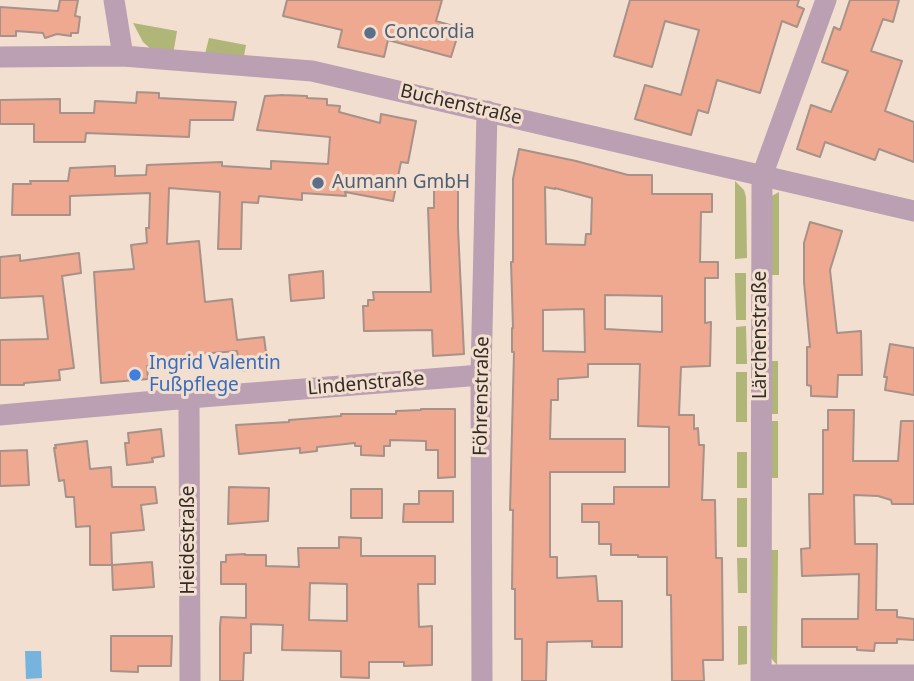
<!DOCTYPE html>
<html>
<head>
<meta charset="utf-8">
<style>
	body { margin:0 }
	canvas { display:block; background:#f2dfcf }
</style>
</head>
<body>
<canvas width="914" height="681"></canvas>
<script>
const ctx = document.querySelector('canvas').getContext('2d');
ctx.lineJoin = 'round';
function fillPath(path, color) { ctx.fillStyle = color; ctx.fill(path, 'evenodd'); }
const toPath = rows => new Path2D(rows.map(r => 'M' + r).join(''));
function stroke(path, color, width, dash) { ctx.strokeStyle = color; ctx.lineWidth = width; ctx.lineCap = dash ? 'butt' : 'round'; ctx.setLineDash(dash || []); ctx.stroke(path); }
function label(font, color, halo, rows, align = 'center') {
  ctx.font = font + ' "Noto Sans",sans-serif'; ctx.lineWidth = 6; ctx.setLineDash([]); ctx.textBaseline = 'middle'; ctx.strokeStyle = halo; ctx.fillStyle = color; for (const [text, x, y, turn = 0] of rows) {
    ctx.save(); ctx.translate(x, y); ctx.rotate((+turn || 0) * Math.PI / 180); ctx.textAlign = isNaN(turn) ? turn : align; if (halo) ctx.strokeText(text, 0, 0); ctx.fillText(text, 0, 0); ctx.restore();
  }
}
fillPath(toPath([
	[133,23,177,31,173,55,152,50,143,42],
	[209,38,246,45,244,56,205,54],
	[735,181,744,190,746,197,747,258,735,259],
	[779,192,779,275,765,275,770,197],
	[735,273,746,273,746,320,736,320],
	[746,326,747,364,736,364,736,327],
	[765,361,778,361,778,414,765,414],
	[736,372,747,372,747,422,736,422],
	[765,421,778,421,778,478,765,478],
	[737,452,747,452,747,488,737,488],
	[737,498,747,498,747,547,737,547],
	[765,550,778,550,777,665,770,657],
	[737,558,747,558,747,593,738,593],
	[738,626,747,626,747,664,738,665]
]), '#b0b578');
fillPath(toPath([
	[25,651,41,651,42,678,26,679]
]), '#76b4de');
const building = toPath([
	[60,0,78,0,75,16,80,17,78,33,71,33,71,36,57,34,45,38,43,33,16,31,16,36,0,36,0,7,58,11,60,0],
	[287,0,442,0,436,21,460,28,451,57,388,40,384,57,338,47,342,30,283,16,287,0],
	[630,0,799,0,797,6,804,9,797,27,782,21,760,93,717,80,708,113,698,110,691,135,635,119,645,85,681,95,699,30,665,21,652,67,614,56,630,0],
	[850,0,899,0,893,22,883,19,871,51,902,61,885,111,914,122,914,162,879,149,875,160,825,142,820,157,797,149,811,105,831,112,848,71,822,62,834,27,840,30,850,0],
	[137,92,159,93,159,98,236,102,233,120,190,120,189,137,86,133,85,142,34,142,34,124,0,124,0,100,60,99,60,113,94,113,95,101,136,103,137,92],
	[283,95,307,96,307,98,327,99,327,105,340,106,339,112,380,123,381,114,416,121,408,163,401,162,393,201,345,192,346,196,302,193,302,200,259,196,258,203,242,202,241,249,218,249,220,192,169,188,167,244,199,241,205,302,232,299,237,340,264,337,268,368,240,371,237,351,200,354,200,361,147,366,148,379,101,383,94,272,134,269,131,245,147,243,146,228,149,228,150,193,70,196,70,215,12,215,13,184,31,184,30,181,68,181,70,168,115,166,115,176,146,175,147,165,222,162,222,166,271,169,271,161,328,164,330,137,257,130,265,96,283,95],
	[519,149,576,161,628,175,652,175,652,194,712,194,712,212,701,212,700,262,718,262,718,278,705,278,705,323,711,322,710,366,681,367,679,415,694,415,694,429,698,428,699,445,704,445,702,500,715,500,716,558,722,558,723,660,703,660,704,681,672,681,671,595,667,595,667,557,638,557,638,555,611,555,611,544,599,544,599,522,582,522,582,504,614,504,614,487,669,487,669,427,638,426,640,364,588,364,588,377,558,379,558,400,551,400,550,439,625,439,625,472,550,472,550,557,557,557,557,578,596,576,598,601,622,601,622,647,592,647,592,641,547,642,546,681,522,681,522,639,515,639,515,589,512,589,513,510,510,510,514,352,512,352,512,328,513,328,511,262,513,262,513,179,519,149],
	[545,187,555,189,555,188,592,198,591,234,586,234,585,245,546,244,545,187],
	[605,295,662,296,662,332,605,329,605,295],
	[584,309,585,352,543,351,543,310,584,309],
	[434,184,458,184,458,228,464,354,433,356,432,330,364,331,363,306,368,306,368,300,374,300,373,292,431,292,428,208,434,208,434,184],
	[810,222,842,231,830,270,837,333,861,331,862,375,838,375,837,397,811,396,811,386,807,385,807,347,810,347,804,282,804,243,810,222],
	[79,253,81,273,62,276,74,368,59,370,60,380,24,383,24,385,0,385,0,340,48,339,43,296,0,298,0,257,20,255,20,261,79,253],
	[323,271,324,298,291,301,289,275,323,271],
	[890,344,914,348,914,395,885,390,887,377,884,377,890,344],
	[421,409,455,409,455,477,438,478,438,450,426,450,426,441,390,440,390,446,384,446,384,456,361,455,361,446,355,446,355,443,317,447,317,451,300,453,300,448,239,454,236,425,289,422,289,420,341,416,341,414,396,414,396,411,421,410,421,409],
	[828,410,854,410,853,461,898,461,901,421,914,421,914,504,892,504,891,500,878,496,854,495,855,544,877,544,876,610,897,610,897,617,914,619,914,640,897,639,897,643,875,643,874,651,857,650,857,647,802,647,802,619,858,619,859,574,802,576,801,549,810,548,809,494,823,494,823,430,828,430,828,410],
	[161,429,164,456,152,458,153,462,127,465,125,443,129,443,128,433,161,429],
	[87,441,90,469,111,467,112,487,155,487,157,503,141,505,144,530,111,533,112,565,90,565,90,526,76,527,74,497,66,497,64,480,59,481,54,448,56,448,55,445,87,441],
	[27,450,29,485,0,486,0,451,27,450],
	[229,487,269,488,268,521,228,524,229,487],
	[351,489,382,489,382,518,351,518,351,489],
	[419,491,453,491,453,522,403,522,404,504,419,504,419,491],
	[339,537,361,538,361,556,435,556,435,584,418,584,419,627,432,626,432,665,404,666,404,662,369,662,369,678,341,677,341,651,282,650,283,625,251,624,251,653,244,653,243,681,220,681,220,626,221,617,246,618,246,584,221,584,221,562,226,562,226,555,245,554,245,555,266,555,266,566,299,567,298,548,339,548,339,537],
	[310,583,347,584,347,621,309,620,310,583],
	[152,562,154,587,113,590,112,565,152,562],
	[111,636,172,636,171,666,138,666,138,672,111,671,111,636]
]);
fillPath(building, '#eea990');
stroke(building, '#a79189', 2);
stroke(toPath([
	[114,0,123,56],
	[0,57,123,56,312,71,914,211],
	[189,398,190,681],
	[0,415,189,398,481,375],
	[761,675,914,675],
	[482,681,481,375,487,111],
	[761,681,762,176,826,0]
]), '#baa0b2', 21);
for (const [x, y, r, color] of [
	[370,33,7,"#5c6f8a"],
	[318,183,7,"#5c6f8a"],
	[135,375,7,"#3f7fe0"]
]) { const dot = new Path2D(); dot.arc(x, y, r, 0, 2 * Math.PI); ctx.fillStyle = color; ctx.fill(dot); stroke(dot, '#f2dfcf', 2.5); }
label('19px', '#4e5e75', '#f2dfcf', [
	["Concordia",384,33],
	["Aumann GmbH",332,183]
], 'left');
label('19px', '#332c26', '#f2dfcf', [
	["Buchenstraße",461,105,13],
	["Lärchenstraße",761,335,-90],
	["Lindenstraße",366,384,-5],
	["Föhrenstraße",482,396,-89],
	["Heidestraße",189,540,-90]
]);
label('19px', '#366cbe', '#f2dfcf', [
	["Ingrid Valentin",149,364],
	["Fußpflege",149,386]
], 'left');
</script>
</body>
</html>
